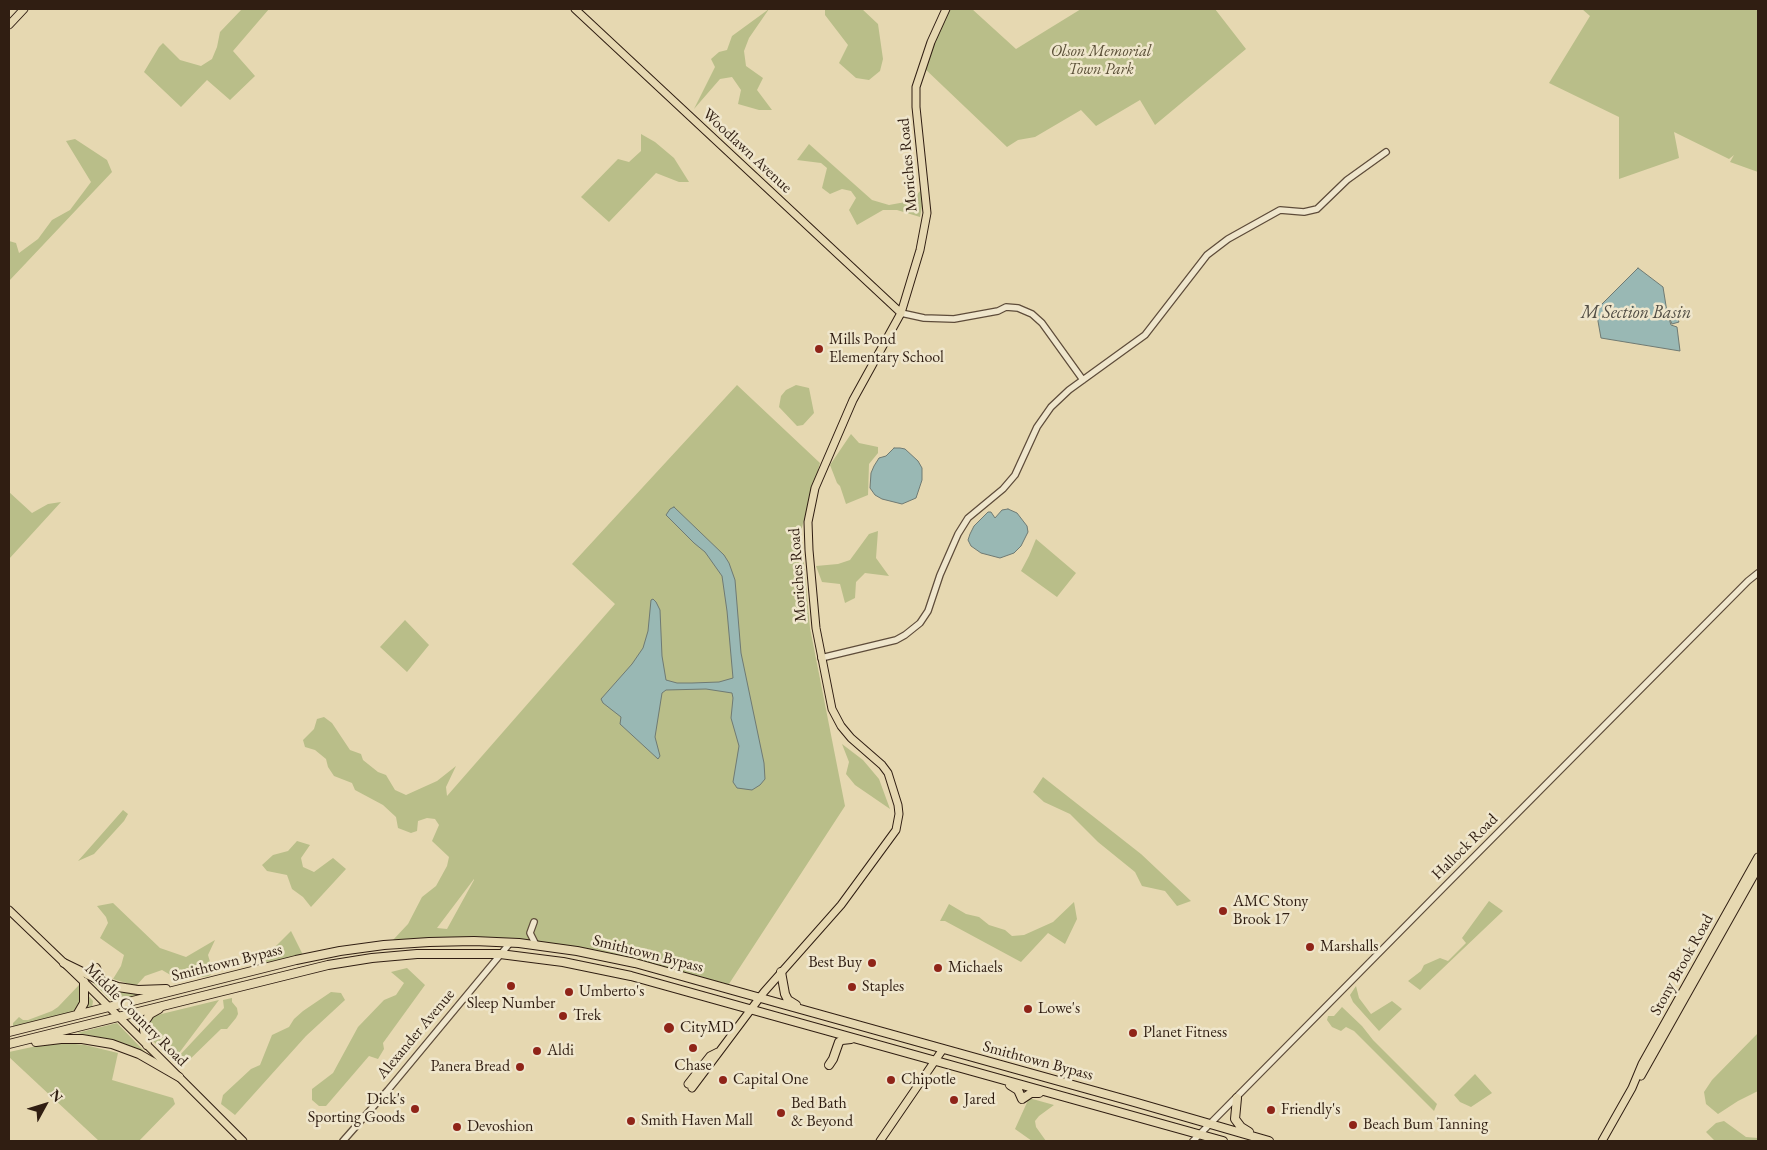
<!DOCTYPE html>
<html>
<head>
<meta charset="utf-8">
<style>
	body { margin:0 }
	#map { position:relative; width:1767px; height:1150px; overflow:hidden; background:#e6d8b1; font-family:"EB Garamond",serif }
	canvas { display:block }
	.frame { position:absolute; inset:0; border:10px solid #301e12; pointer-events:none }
	.north { position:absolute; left:20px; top:1080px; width:50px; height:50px; -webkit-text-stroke:4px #efe6cc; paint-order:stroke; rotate:51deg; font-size:14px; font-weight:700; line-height:20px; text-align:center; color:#301e12 }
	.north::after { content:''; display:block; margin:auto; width:18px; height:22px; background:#301e12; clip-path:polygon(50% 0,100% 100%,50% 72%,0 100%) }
</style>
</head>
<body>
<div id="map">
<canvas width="1767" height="1150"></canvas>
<div class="frame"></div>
<div class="north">N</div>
</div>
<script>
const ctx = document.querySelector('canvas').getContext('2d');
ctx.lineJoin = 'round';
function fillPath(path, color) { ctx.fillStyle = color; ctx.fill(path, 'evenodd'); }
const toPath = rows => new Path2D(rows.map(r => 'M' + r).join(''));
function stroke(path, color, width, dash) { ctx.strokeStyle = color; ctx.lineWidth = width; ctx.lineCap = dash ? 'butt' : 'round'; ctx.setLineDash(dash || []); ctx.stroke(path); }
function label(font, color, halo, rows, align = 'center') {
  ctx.font = font + ' "EB Garamond",serif'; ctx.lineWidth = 5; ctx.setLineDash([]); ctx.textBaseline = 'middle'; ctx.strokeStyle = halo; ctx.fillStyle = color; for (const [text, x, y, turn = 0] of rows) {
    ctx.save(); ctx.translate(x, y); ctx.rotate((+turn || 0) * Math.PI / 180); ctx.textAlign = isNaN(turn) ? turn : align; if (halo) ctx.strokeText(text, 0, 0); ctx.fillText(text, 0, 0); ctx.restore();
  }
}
fillPath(toPath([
	[242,9,269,9,233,51,255,76,230,100,207,80,181,107,144,72,159,47,163,43,180,60,201,66,212,59,217,47,220,32],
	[769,9,749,38,744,51,746,66,763,78,757,90,772,110,759,110,738,104,741,90,732,77,720,79,694,109,715,67,711,59,719,52,727,50,732,36],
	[825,9,862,9,878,24,883,59,880,71,869,80,856,78,839,63,848,45,825,15],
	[950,9,972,9,1016,49,1081,9,1215,9,1246,49,1155,125,1140,100,1096,126,1081,110,1035,137,1018,140,1007,147,923,67],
	[1582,9,1758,9,1758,172,1730,162,1734,155,1729,159,1674,132,1679,158,1619,179,1619,117,1549,83,1590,16],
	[641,134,655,142,674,158,689,182,679,182,656,173,609,222,581,197,618,159,629,162,641,151],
	[75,139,107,160,112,172,9,281,9,241,16,243,19,253,38,239,52,220,70,210,91,182,66,141],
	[809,144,872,200,889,205,911,201,921,190,922,206,920,217,897,210,883,210,857,225,849,210,856,198,851,191,842,189,830,194,822,188,827,168,821,163,797,160],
	[737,385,820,463,801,531,810,628,845,806,727,987,566,948,440,939,441,937,393,940,408,924,422,897,436,886,447,866,449,857,432,841,439,825,435,819,427,818,418,821,417,831,411,833,398,828,396,817,383,805,355,790,352,783,334,776,328,767,326,759,315,750,305,747,303,740,314,729,317,719,324,717,332,723,350,750,361,754,363,760,378,772,386,775,395,790,406,795,437,781,456,766,446,787,447,796,615,604,572,564],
	[474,879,474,880,447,929,437,928],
	[796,385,809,388,814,413,803,425,797,426,779,407,781,396,786,390],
	[851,434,859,443,878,447,878,453,869,464,868,495,846,504,840,486,837,483,830,465],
	[9,492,32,513,48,504,61,502,9,559],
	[878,531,876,558,889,576,865,573,856,582,855,598,845,603,840,584,822,582,816,566,838,564,850,560,869,534],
	[1036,539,1076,573,1057,597,1021,571,1029,556],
	[405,620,429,645,407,672,380,647],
	[842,744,863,760,879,779,890,809,855,785,846,774,849,762],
	[1043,777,1141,854,1191,901,1177,906,1165,891,1142,886,1135,872,1098,842,1070,814,1044,802,1033,792],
	[123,810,128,814,124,821,94,854,78,861],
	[297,841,310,845,301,858,303,867,314,872,333,858,346,869,311,907,303,897,292,889,287,875,267,871,262,865,273,855,288,851],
	[1489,901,1503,911,1420,990,1408,981,1421,971,1424,965,1440,958,1448,961,1466,943,1462,938],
	[1074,902,1077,919,1065,944,1048,933,1021,962,945,921,940,921,949,904,966,914,979,917,989,925,1005,930,1012,936,1024,935,1053,922],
	[113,903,160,948,186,957,215,940,208,955,213,972,209,976,179,980,162,970,145,976,136,986,113,979,121,966,124,955,100,938,108,923,106,917,97,906],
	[291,931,303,955,265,965,265,957],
	[407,968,425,985,383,1043,384,1049,378,1059,369,1056,326,1106,319,1106,312,1100,312,1089,333,1073,358,1027,384,1000,396,995,404,983,391,972],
	[84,974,125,991,153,995,116,1005],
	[79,985,93,1001,92,1008,14,1028,13,1026,13,1023,19,1017,23,1020,28,1020,52,1011,58,1007],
	[1356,986,1359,998,1371,1014,1392,1001,1402,1009,1379,1031,1353,1002,1350,995],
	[331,992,341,993,345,1000,306,1036,235,1115,221,1104,223,1095,251,1069,260,1065,272,1035,289,1027,294,1019,303,1011],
	[232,998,232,1002,237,1008,238,1014,236,1018,227,1029,221,1029,182,1067,179,1065,179,1056,224,1008,223,1000],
	[219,1000,173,1061,142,1030,145,1018],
	[1342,1007,1362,1026,1373,1040,1437,1104,1434,1111,1354,1031,1346,1027,1341,1031,1332,1027,1327,1020,1328,1016,1334,1016],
	[117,1023,145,1052,145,1054,113,1040,77,1033],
	[1758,1033,1758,1091,1738,1101,1718,1114,1706,1104,1704,1092,1712,1080],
	[65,1043,85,1045,118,1053,112,1080,173,1098,175,1104,139,1141,99,1141,9,1057,9,1052,46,1044],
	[1475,1074,1492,1093,1471,1107,1460,1102,1454,1095],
	[1029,1098,1054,1105,1039,1116,1035,1121,1036,1127,1046,1141,1032,1141,1015,1129],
	[1724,1121,1746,1137,1758,1138,1758,1141,1715,1141,1706,1132,1716,1123]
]), '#b9be89');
const water = toPath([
	[1638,268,1663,287,1667,312,1674,310,1679,322,1672,324,1668,315,1671,325,1677,327,1680,351,1601,338,1596,310,1638,268],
	[894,448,900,448,905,449,918,461,922,468,922,480,916,498,902,504,882,499,875,495,870,488,871,473,874,466,879,458,886,456,894,448],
	[674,507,724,555,729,563,735,580,741,653,764,763,765,779,760,785,752,790,737,788,733,782,739,746,731,718,733,698,732,693,706,689,666,690,662,693,655,737,660,756,658,759,620,724,621,717,603,703,601,699,632,664,643,648,648,631,651,600,653,599,656,602,660,610,662,656,666,680,677,683,692,683,719,682,733,678,727,611,722,576,705,552,694,543,666,515,670,509,674,507],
	[1008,509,1017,513,1027,526,1028,532,1021,546,1014,553,1000,558,981,553,971,546,968,540,970,534,974,526,988,512,991,512,995,518,1002,510,1008,509]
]);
fillPath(water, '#99b8b4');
stroke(water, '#6f7a73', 1);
const minor = toPath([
	[901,313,924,318,954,319,998,311,1006,307,1018,308,1032,314,1042,323,1083,380],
	[821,658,896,640,905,635,920,623,928,611,940,575,958,534,968,518,1003,489,1015,475,1037,427,1051,407,1069,390,1145,335,1207,255,1228,239,1280,210,1304,212,1317,209,1347,180,1386,152],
	[534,922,530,933,536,945],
	[343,1141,388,1090,510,943],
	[1193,1141,1448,883,1748,581,1758,573]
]);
const major = toPath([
	[575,9,901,313],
	[9,25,24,9],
	[9,910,84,982,243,1141],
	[1641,1076,1758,868],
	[688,1084,710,1056,718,1052],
	[692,1088,764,992,841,905,896,830,899,814,898,805,888,773,882,765,851,738,841,726,832,709,816,628,809,550,808,522,815,488,853,400,901,313,920,250,927,213,916,107,916,87,931,42,946,9],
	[880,1141,943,1049],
	[1602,1141,1632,1088,1642,1064,1758,857]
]);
const highway = toPath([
	[64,963,101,981,118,987,138,990,166,989],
	[781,972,785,994,788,1000,796,1005],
	[87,974,96,968,101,981],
	[77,1015,84,1003,84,982],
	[9,1032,296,960,340,951,384,945,429,942,474,941,519,943,577,951,635,963,1134,1102,1269,1141],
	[36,1042,61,1039,82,1039,112,1044,139,1054,179,1077],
	[9,1044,328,965,372,958,417,954,500,954,563,962,631,976,1223,1141],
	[147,1045,144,1030,144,1023,150,1014,159,1009],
	[829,1065,833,1059,839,1042,842,1040,851,1039],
	[1010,1085,1018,1090,1022,1099,1031,1093,1039,1093],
	[1237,1098,1235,1119,1241,1127,1249,1132]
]);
stroke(minor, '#5e4c3a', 8);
stroke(major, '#301e12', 9);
stroke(highway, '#301e12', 10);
stroke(minor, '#efe6cc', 5.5);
stroke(major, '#e6d8b1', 7);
stroke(highway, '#e6d8b1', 8);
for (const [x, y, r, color] of [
	[819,349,5,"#8f2418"],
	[1223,911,5,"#8f2418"],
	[1310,947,5,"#8f2418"],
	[872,963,5,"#8f2418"],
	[938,968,5,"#8f2418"],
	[511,986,5,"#8f2418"],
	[852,987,5,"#8f2418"],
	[569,992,5,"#8f2418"],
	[1028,1009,5,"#8f2418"],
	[563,1016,5,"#8f2418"],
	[669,1028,6,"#8f2418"],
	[1133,1033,5,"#8f2418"],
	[693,1048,5,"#8f2418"],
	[537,1051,5,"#8f2418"],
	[520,1067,5,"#8f2418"],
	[723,1080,5,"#8f2418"],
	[891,1080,5,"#8f2418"],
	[954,1100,5,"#8f2418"],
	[415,1109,5,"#8f2418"],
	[1271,1110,5,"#8f2418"],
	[781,1113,5,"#8f2418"],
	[631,1121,5,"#8f2418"],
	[1353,1125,5,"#8f2418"],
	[457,1127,5,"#8f2418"]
]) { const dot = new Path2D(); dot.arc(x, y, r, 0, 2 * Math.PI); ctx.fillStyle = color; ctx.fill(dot); stroke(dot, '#efe6cc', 2); }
label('italic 16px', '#594e36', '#efe6cc', [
	["Olson Memorial",1101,52],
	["Town Park",1101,70]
]);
label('16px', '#301e12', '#efe6cc', [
	["Woodlawn Avenue",747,151,43],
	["Moriches Road",908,165,-95],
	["Moriches Road",798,575,-94],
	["Hallock Road",1465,847,-45],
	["Smithtown Bypass",648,954,14],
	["Smithtown Bypass",227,963,-14],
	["Stony Brook Road",1682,965,-61],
	["Middle Country Road",136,1015,45],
	["Alexander Avenue",416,1034,-50],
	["Smithtown Bypass",1038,1061,15]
]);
label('16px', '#301e12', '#efe6cc', [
	["Mills Pond",829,340],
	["Elementary School",829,358],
	["AMC Stony",1233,902],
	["Brook 17",1233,920],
	["Marshalls",1320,947],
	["Best Buy",862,963,"right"],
	["Michaels",948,968],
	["Staples",862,987],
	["Umberto's",579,992],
	["Sleep Number",511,1004,"center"],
	["Lowe's",1038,1009],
	["Trek",573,1016],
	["CityMD",680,1028],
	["Planet Fitness",1143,1033],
	["Aldi",547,1051],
	["Chase",693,1066,"center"],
	["Panera Bread",510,1067,"right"],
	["Capital One",733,1080],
	["Chipotle",901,1080],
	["Dick's",405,1100,"right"],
	["Sporting Goods",405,1118,"right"],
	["Jared",964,1100],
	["Bed Bath",791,1104],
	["& Beyond",791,1122],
	["Friendly's",1281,1110],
	["Smith Haven Mall",641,1121],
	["Beach Bum Tanning",1363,1125],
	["Devoshion",467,1127]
], 'left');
label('italic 18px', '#504c43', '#efe6cc', [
	["M Section Basin",1636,313]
]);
</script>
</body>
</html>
